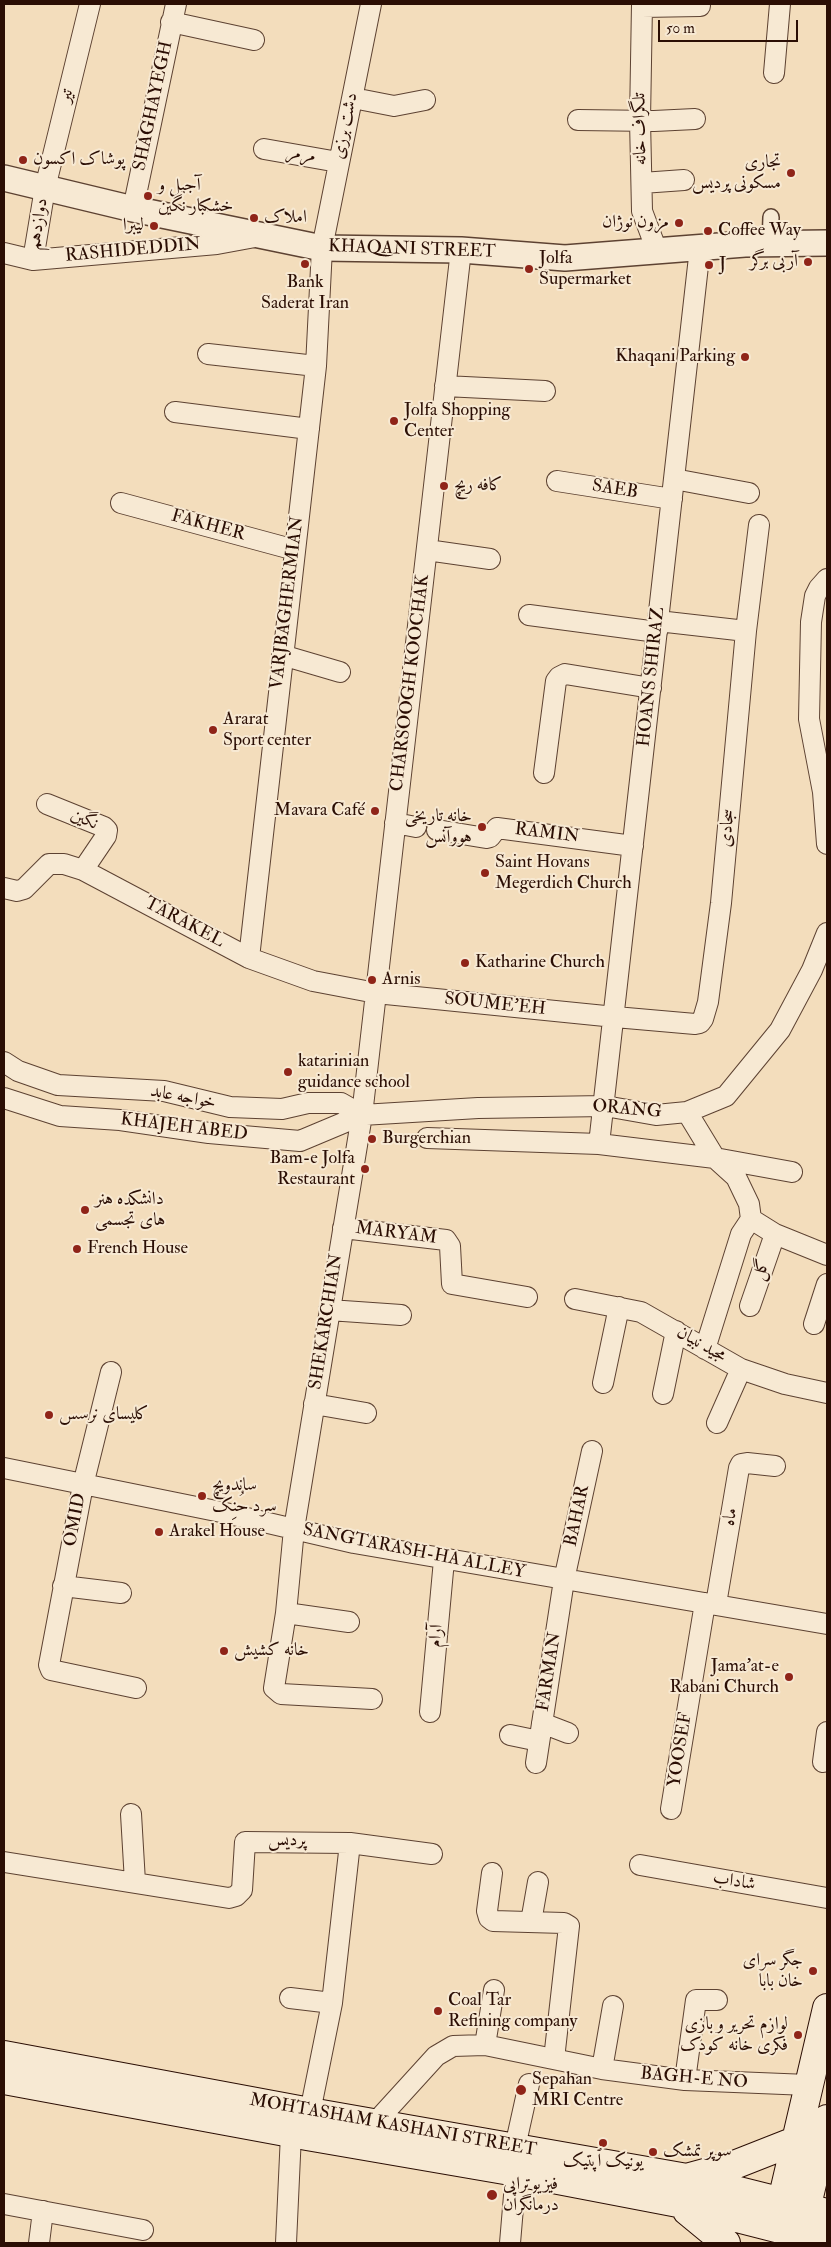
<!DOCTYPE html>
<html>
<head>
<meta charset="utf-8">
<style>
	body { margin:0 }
	#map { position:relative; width:831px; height:2247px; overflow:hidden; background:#f3ddbc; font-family:"IM FELL Double Pica",serif }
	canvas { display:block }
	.frame { position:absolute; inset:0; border:5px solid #2b0e04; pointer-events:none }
	.scale { position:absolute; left:658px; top:20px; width:140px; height:22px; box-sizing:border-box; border:2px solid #2b0e04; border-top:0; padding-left:6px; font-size:15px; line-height:18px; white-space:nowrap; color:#2b0e04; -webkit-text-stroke:4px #f7e9d3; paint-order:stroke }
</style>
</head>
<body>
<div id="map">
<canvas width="831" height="2247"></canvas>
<div class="frame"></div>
<div class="scale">50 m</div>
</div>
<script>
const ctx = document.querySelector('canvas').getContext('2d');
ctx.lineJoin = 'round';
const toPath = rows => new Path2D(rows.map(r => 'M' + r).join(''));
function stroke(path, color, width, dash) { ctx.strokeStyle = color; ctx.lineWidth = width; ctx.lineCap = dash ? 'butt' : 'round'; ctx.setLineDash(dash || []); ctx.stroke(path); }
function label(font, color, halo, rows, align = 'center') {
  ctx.font = font + ' "IM FELL Double Pica",Amiri,serif'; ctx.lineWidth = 4; ctx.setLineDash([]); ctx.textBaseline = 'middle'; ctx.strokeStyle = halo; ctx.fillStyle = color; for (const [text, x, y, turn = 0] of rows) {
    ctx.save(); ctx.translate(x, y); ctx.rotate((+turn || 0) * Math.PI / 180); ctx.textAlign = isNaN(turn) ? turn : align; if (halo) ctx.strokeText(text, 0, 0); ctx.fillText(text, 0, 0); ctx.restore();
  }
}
const pedestrian = toPath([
	[770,244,771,217]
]);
const minor = toPath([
	[642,4,640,120,642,211,657,251],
	[642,7,700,6],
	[171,22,254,40],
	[774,73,780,4],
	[353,98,394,106,425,100],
	[578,120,654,121,695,119],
	[264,149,338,162],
	[642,183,684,180],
	[133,209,176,4],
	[4,253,33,260,217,244,255,237],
	[33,260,45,188,90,4],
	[208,354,316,366],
	[445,386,545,391],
	[175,412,309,429],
	[674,479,749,493],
	[557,481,672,499],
	[121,503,295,550],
	[427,550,490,559],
	[827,579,819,588,815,596,811,622,809,719,823,792,827,844],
	[529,615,657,632],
	[658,621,746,631],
	[282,655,340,672],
	[544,773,556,681,559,677,565,674,651,688],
	[47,804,104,827,107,830,106,836,83,870],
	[395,823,416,827],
	[437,830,486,838,490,837,497,828,633,846],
	[4,888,17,891,24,889,49,864,64,864,83,870,249,958,313,981,376,993,615,1017,695,1024,700,1023,703,1019,708,1002,721,903,746,631,759,525],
	[249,958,316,366,322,248,371,4],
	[4,1062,18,1071,58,1085,164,1091,230,1107,282,1109,308,1103,341,1103,362,1115],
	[4,1098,60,1116,120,1120,209,1133,300,1141,362,1115,478,1108,605,1106,656,1115,687,1112,726,1096,780,1030,812,970,827,933],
	[687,1112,715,1158,736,1177,749,1204,751,1219,775,1234,827,1255],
	[427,1138,599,1144,715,1158,792,1172],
	[599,1144,700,248],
	[343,1228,446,1240,450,1246,452,1284,527,1297],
	[575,1299,641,1312,741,1369,785,1384,827,1393],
	[750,1306,775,1234],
	[329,1310,401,1315],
	[814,1324,827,1284],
	[705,1349,741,1234,751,1219],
	[111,1372,83,1485,49,1665,51,1670,136,1688],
	[603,1383,619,1307],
	[663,1394,676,1331],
	[314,1404,366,1413],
	[717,1423,741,1369],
	[4,1468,221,1512,354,1543,827,1624],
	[63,1586,121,1593],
	[716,1604,739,1468,741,1464,747,1463,775,1466],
	[286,1613,349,1622],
	[372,1699,281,1694,274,1688,286,1613,294,1529,362,1115,461,250],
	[430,1712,444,1560],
	[542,1723,568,1733],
	[510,1735,539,1741],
	[823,1762,827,1732],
	[536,1763,564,1580,592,1451],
	[671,1809,705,1603],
	[131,1814,135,1882],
	[4,1862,229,1898,236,1896,242,1890,245,1842,350,1843,432,1854],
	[640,1865,827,1898],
	[492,1873,487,1911,489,1918,493,1921,564,1923,569,1926,554,2059],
	[531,1922,538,1882],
	[290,1998,332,2003],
	[485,2045,494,1990],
	[602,2069,613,2006],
	[685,2080,696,2000,717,2000],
	[310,2112,332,2003,350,1843],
	[375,2123,436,2056,453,2046,485,2045,602,2069,685,2080,808,2085],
	[515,2147,529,2084],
	[4,2204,143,2230],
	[39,2243,43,2211],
	[286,2243,291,2134],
	[510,2243,516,2172]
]);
const tertiary = toPath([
	[4,178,133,209,322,248,461,250,565,258,745,244,827,243]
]);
const secondary = toPath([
	[4,2055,310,2112,687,2178,827,2213],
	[4,2080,307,2136,516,2172,678,2203,827,2241],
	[690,2177,734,2165,795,2141],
	[687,2211,726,2243],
	[778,2218,827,2008],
	[802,2227,827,2119]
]);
stroke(pedestrian, '#5d4232', 18);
stroke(minor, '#5d4232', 22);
stroke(tertiary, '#5d4232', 28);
stroke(secondary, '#2b0e04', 30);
stroke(pedestrian, '#f7e9d3', 15);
stroke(minor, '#f7e9d3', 20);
stroke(tertiary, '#f7e9d3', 25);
stroke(secondary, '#f7e9d3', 28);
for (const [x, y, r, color] of [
	[23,160,5,"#8f2418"],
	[791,173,5,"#8f2418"],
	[148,196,5,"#8f2418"],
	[254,218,5,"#8f2418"],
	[679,223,5,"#8f2418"],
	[154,226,5,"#8f2418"],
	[708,231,5,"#8f2418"],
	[808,262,5,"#8f2418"],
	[305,264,5,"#8f2418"],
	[709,265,5,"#8f2418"],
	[529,269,5,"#8f2418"],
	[745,357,5,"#8f2418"],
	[394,421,5,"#8f2418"],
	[444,486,5,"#8f2418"],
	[213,730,5,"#8f2418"],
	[375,811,5,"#8f2418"],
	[482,827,5,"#8f2418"],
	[485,873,5,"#8f2418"],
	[465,963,5,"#8f2418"],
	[372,980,5,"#8f2418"],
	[288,1072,5,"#8f2418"],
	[372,1139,5,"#8f2418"],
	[365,1169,5,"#8f2418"],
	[85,1210,5,"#8f2418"],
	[77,1249,5,"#8f2418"],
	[49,1415,5,"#8f2418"],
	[202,1496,5,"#8f2418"],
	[159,1532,5,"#8f2418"],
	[224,1651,5,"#8f2418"],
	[789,1677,5,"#8f2418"],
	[813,1971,5,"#8f2418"],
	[438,2011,5,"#8f2418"],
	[798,2035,5,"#8f2418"],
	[521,2090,6,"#8f2418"],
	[603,2143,5,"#8f2418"],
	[653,2152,5,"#8f2418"],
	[492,2195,6,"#8f2418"]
]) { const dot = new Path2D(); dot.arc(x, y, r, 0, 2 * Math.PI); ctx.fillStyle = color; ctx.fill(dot); stroke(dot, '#f7e9d3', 2); }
label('18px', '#2b0e04', '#f7e9d3', [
	["تیر",67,96,-76],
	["SHAGHAYEGH",154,106,-78],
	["دشت برزی",346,126,-78],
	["تلگراف خانه",641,129,-91],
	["مرمر",301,155,10],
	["دوازدهم",39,224,-81],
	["KHAQANI STREET",412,250,2],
	["RASHIDEDDIN",133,251,-5],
	["SAEB",615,490,9],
	["FAKHER",208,526,15],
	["VARJBAGHERMIAN",288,603,-83],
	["HOANS SHIRAZ",652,677,-84],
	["CHARSOOGH KOOCHAK",411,683,-83],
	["نگین",84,820,24],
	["سجادی",728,828,-85],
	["RAMIN",547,834,7],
	["TARAKEL",184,923,28],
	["SOUME'EH",495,1005,6],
	["خواجه عابد",183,1098,11],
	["ORANG",627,1110,5],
	["KHAJEH ABED",184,1128,7],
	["MARYAM",396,1234,7],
	["گل",762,1270,-71],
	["SHEKARCHIAN",327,1322,-81],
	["مجید نبیان",701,1345,30],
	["BAHAR",578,1516,-78],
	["ماه",731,1517,-80],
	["OMID",76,1520,-79],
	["SANGTARASH-HA ALLEY",414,1552,11],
	["آرام",437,1636,-85],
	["FARMAN",550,1672,-81],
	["YOOSEF",681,1750,-81],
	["پردیس",287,1841,1],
	["شاداب",734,1882,10],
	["BAGH-E NO",694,2079,5],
	["MOHTASHAM KASHANI STREET",393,2126,10]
]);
label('18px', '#2b0e04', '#f7e9d3', [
	["پوشاک اکسون",33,160],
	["تجاری",781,163,"right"],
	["مسکونی پردیس",781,184,"right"],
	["آجیل و",158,186],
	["خشکبار نگین",158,207],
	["املاک",264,218],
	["مزون نوژان",669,223,"right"],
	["لیبرا",144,226,"right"],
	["Coffee Way",718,231],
	["Jolfa",539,259],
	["Supermarket",539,280],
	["آربی برگر",798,262,"right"],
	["J",719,265],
	["Bank",305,283,"center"],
	["Saderat Iran",305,304,"center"],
	["Khaqani Parking",735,357,"right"],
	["Jolfa Shopping",404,411],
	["Center",404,432],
	["كافه ريچ",454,486],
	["Ararat",223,720],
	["Sport center",223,741],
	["Mavara Café",365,811,"right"],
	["خانه تاریخی",472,817,"right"],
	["هووآنس",472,838,"right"],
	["Saint Hovans",495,863],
	["Megerdich Church",495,884],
	["Katharine Church",475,963],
	["Arnis",382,980],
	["katarinian",298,1062],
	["guidance school",298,1083],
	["Burgerchian",382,1139],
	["Bam-e Jolfa",355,1159,"right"],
	["Restaurant",355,1180,"right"],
	["دانشکده هنر",95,1200],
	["های تجسمی",95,1221],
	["French House",87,1249],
	["کلیسای نرسس",59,1415],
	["ساندویچ",212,1486],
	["سرد حُنِک",212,1507],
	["Arakel House",169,1532],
	["خانه کشیش",234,1651],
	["Jama'at-e",779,1667,"right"],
	["Rabani Church",779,1688,"right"],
	["جگر سرای",803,1961,"right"],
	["خان بابا",803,1982,"right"],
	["Coal Tar",448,2001],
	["Refining company",448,2022],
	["لوازم تحریر و بازی",788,2025,"right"],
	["فکری خانه کودک",788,2046,"right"],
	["Sepahan",532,2080],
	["MRI Centre",532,2101],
	["سوپر تمشک",663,2152],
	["یونیک ٱپتیک",603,2162,"center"],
	["فیزیوتراپی",503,2185],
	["درمانگران",503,2206]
], 'left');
</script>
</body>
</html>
